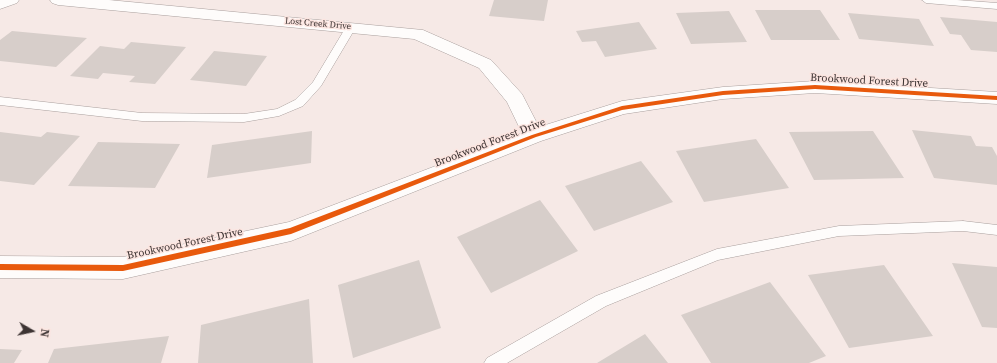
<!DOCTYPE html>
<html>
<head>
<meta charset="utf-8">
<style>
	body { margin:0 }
	#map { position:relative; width:997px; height:363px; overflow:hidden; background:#f6e9e6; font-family:"Source Serif 4",serif }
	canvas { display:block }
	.north { position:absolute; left:12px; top:311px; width:40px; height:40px; -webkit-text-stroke:3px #fce5e0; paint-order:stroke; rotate:99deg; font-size:11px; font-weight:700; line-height:16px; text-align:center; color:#3d3433 }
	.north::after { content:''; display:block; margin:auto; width:14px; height:18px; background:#3d3433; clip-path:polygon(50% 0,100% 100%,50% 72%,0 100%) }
</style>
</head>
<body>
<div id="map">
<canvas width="997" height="363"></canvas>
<div class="north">N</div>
</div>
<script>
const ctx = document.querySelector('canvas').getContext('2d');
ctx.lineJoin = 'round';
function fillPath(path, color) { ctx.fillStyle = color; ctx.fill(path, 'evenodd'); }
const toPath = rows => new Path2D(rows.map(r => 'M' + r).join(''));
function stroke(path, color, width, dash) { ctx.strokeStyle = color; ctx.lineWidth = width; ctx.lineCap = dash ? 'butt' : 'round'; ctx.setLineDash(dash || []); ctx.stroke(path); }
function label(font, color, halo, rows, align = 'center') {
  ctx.font = font + ' "Source Serif 4",serif'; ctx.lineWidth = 3; ctx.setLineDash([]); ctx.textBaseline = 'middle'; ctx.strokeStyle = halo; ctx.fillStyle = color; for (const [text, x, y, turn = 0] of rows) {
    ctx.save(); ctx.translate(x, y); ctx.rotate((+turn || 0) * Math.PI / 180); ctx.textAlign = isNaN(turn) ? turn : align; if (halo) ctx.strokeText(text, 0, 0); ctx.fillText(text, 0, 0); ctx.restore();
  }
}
fillPath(toPath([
	[494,0,548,0,544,21,489,16],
	[755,10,820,10,840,40,771,40],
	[729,11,747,42,691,44,676,13],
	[848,13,919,19,934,46,859,39],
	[940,17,997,22,997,52,971,50,961,35,950,34],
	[639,22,657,49,605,57,596,41,582,42,576,31],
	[12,31,87,38,56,67,0,61,0,40],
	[131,42,186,47,155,84,129,82,135,76,103,73,98,79,70,76,100,46,124,49],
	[214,51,267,56,246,86,190,80],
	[912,130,971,136,976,146,992,147,997,156,997,185,934,178],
	[312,131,311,163,207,178,212,145],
	[873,131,904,178,814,180,789,132],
	[0,132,41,137,47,132,80,136,34,185,0,181],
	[756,139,789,188,704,202,676,151],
	[98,142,180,144,155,188,68,186],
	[641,161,673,202,594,231,565,186],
	[540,200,578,251,491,293,457,237],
	[419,260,441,328,353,358,338,285],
	[952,263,997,267,997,328,982,327],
	[884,265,933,336,849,348,808,275],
	[770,282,826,356,809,363,711,363,681,315],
	[309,299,313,363,198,363,201,325],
	[645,334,668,363,597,363],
	[169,336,161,363,48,363,54,349],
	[0,349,22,350,14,363,0,363]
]), '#d7ceca');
const service = toPath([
	[922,0,957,0,997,3,997,9,926,3,922,0],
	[351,24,356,27,321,86,303,106,279,116,244,122,142,121,0,105,0,97,142,113,244,114,277,109,295,100,313,82,346,27,351,24],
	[963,221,997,225,997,235,963,231,839,236,718,260,606,306,507,363,484,363,487,358,596,296,717,249,839,226,963,221]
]);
const minor = toPath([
	[0,0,19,0,17,3,0,9,0,0],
	[50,0,109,0,423,30,491,60,522,94,539,127,622,101,723,87,815,81,997,92,997,104,815,93,723,99,624,114,541,141,291,241,123,279,0,278,0,256,123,257,289,222,522,133,507,102,479,68,414,39,58,5,52,3,50,0]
]);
stroke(service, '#a99f9d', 1);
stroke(minor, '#a99f9d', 1);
fillPath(service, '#fefcfb');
fillPath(minor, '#fefcfb');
fillPath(toPath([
	[815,85,997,96,997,100,815,89,723,95,622,110,536,137,291,234,123,271,0,270,0,264,123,265,290,228,532,135,622,106,723,91,815,85]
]), '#e8590c');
label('9px', '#3d3433', '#fce5e0', [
	["Lost Creek Drive",318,24,5]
]);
label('11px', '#3d3433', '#fce5e0', [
	["Brookwood Forest Drive",869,81,3],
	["Brookwood Forest Drive",490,143,-21],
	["Brookwood Forest Drive",185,244,-12]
]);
</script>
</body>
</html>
